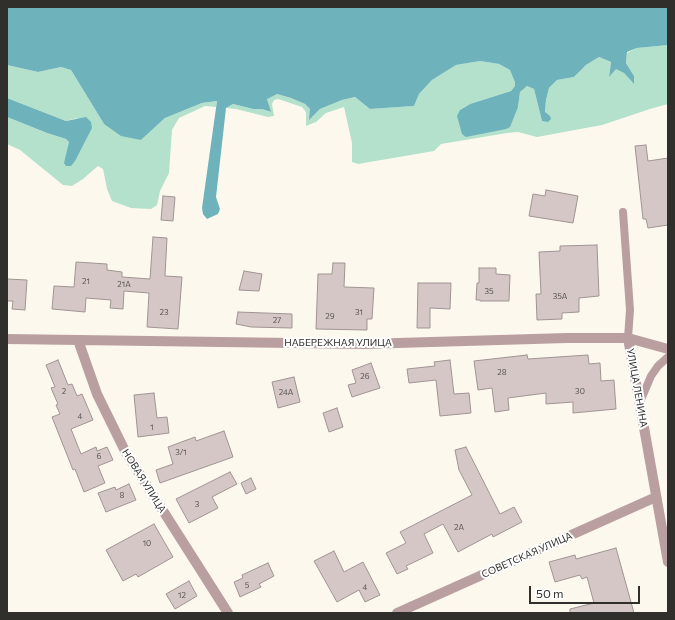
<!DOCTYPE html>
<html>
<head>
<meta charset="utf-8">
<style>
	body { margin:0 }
	#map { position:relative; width:675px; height:620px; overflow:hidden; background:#fdf8ee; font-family:Commissioner,sans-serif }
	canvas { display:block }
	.frame { position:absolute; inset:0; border:8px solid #302f2b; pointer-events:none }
	.scale { position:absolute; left:529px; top:586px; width:111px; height:18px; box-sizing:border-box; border:2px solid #302f2b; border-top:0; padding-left:5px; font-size:12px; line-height:14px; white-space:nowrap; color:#302f2b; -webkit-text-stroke:3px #fff; paint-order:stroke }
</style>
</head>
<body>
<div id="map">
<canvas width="675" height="620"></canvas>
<div class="frame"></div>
<div class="scale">50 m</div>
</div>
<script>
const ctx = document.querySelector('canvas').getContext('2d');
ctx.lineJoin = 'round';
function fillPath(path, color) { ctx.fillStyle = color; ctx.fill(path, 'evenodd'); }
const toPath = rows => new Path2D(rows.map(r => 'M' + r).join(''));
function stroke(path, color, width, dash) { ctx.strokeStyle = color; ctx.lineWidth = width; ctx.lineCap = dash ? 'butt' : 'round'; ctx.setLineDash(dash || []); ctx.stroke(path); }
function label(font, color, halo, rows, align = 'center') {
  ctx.font = font + ' Commissioner,sans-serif'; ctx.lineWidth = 4; ctx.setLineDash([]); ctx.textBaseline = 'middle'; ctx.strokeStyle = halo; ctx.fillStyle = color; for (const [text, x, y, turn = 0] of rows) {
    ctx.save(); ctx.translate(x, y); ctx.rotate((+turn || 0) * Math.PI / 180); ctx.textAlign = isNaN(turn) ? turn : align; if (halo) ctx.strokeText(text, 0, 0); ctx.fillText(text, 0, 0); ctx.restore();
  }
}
fillPath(toPath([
	[668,45,668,104,650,109,602,125,537,137,518,132,507,133,441,144,434,151,358,164,352,162,352,143,344,107,326,113,316,122,306,126,306,112,302,107,278,99,274,100,272,104,274,116,268,117,236,109,226,108,233,104,253,109,262,109,270,112,267,98,277,94,291,98,305,104,310,109,310,119,320,109,342,100,355,97,370,109,414,106,419,94,432,80,456,65,480,61,499,64,510,70,516,82,515,86,511,91,470,104,460,110,518,107,520,92,527,86,534,89,542,121,545,113,546,100,549,88,557,80,574,77,586,65,599,57,611,62,609,76,615,68,624,73,633,83,634,76,626,63,627,53,637,48],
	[7,65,38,72,61,67,71,70,104,124,141,140,165,118,202,103,217,101,216,107,205,106,179,118,172,130,169,173,160,191,157,205,151,209,131,208,112,201,107,189,103,169,98,166,83,179,72,186,63,185,20,150,7,144,7,117,47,133,66,139,69,142,68,148,77,118,66,121,7,98]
]), '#b4e1cb');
fillPath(toPath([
	[7,7,668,7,668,45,637,48,627,52,626,63,634,76,634,84,624,73,616,69,609,77,611,62,599,57,586,65,574,77,557,80,549,88,546,100,545,112,550,116,551,119,548,122,542,121,534,89,527,86,520,92,518,107,510,127,506,129,466,137,462,134,457,116,460,110,470,104,511,91,515,86,515,82,510,70,499,64,480,61,456,65,432,80,419,94,414,106,370,109,355,97,342,100,320,109,309,120,310,109,305,104,291,98,277,94,267,99,271,112,262,109,253,109,233,104,226,108,216,197,220,209,218,214,207,219,203,214,202,208,217,101,202,103,165,118,141,140,121,136,104,124,71,70,61,67,38,72,7,65],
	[7,98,66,121,86,117,91,122,92,128,75,161,71,166,66,166,64,163,69,142,66,139,47,133,7,117]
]), '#6eb3bc');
const building = toPath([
	[646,145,648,161,668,158,668,225,648,228,646,219,643,219,635,146,646,145],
	[546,190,578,196,573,223,529,216,533,194,545,196,546,190],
	[163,196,175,197,173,221,161,220,163,196],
	[153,237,167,238,165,276,182,277,178,329,147,327,149,293,124,291,123,309,110,308,111,300,86,298,85,312,52,309,54,286,74,287,76,262,107,264,107,270,122,272,122,277,150,279,153,237],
	[597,245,599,296,579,298,579,312,562,313,562,319,537,320,536,294,541,294,539,252,560,251,560,246,597,245],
	[333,263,345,263,344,287,374,288,372,319,367,319,367,330,316,329,318,274,332,274,333,263],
	[479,268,496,268,496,274,510,275,509,301,480,301,480,300,476,300,477,283,479,283,479,268],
	[244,271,262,274,259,291,239,290,244,271],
	[7,279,27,280,25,310,12,309,13,301,7,301,7,279],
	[418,283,451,283,450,309,430,308,430,328,417,328,418,283],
	[238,312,292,314,292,328,251,327,236,324,238,312],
	[527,355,528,359,588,355,589,364,600,363,601,381,614,380,616,409,573,413,573,402,546,404,546,393,508,398,509,410,495,412,492,388,478,390,474,361,527,355],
	[58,360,68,385,72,384,77,396,82,394,93,420,71,429,81,454,96,447,97,451,107,447,113,460,98,466,105,483,84,492,75,469,73,470,52,417,60,414,56,405,58,404,51,388,55,387,46,365,58,360],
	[450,360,454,394,469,393,471,413,440,416,436,380,409,383,407,369,435,366,434,362,450,360],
	[371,363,380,388,352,397,348,385,356,383,352,370,371,363],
	[294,377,300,402,278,408,272,382,294,377],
	[154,393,157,418,167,417,169,433,138,437,134,395,154,393],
	[337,408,343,427,329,432,323,413,337,408],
	[224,431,233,457,160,483,156,470,173,464,168,447,195,437,196,441,224,431],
	[466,447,500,514,514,507,522,522,493,537,492,534,458,552,443,524,424,534,433,553,406,566,408,569,397,574,386,553,406,543,400,532,472,495,459,470,455,450,466,447],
	[230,472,237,484,212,497,218,508,189,523,176,499,230,472],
	[251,478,256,489,246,494,241,483,251,478],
	[129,484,136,500,106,512,98,493,115,487,116,490,129,484],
	[154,524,173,557,138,577,136,574,123,581,106,550,154,524],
	[616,548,634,613,570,613,570,609,594,603,587,577,582,579,580,575,555,582,549,562,575,555,576,559,616,548],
	[334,551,344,572,363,562,380,595,365,602,359,590,337,602,314,561,334,551],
	[268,563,274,576,259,584,261,587,240,597,234,582,243,578,242,575,268,563],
	[189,581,197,596,175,609,166,594,189,581]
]);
fillPath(building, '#d4c7c6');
stroke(building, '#a09493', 1);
stroke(toPath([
	[623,212,630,310,628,338],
	[640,402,651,376,658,366,668,357]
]), '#ba9fa1', 8);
stroke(toPath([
	[628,338,668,562],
	[7,339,364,344,567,338,628,338,668,349],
	[78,340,97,394,125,451,228,613],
	[397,613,656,497]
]), '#ba9fa1', 10);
label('8px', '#595552', null, [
	["21",86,281],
	["21А",124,284],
	["35",489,291],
	["35А",560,296],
	["23",164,312],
	["31",359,312],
	["29",330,316],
	["27",277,320],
	["28",502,372],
	["26",365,376],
	["2",64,391],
	["30",580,391],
	["24А",286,392],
	["4",80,416],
	["1",152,427],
	["3/1",181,452],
	["6",99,456],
	["8",122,495],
	["3",197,504],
	["2А",459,527],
	["10",147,543],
	["5",247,585],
	["4",365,587],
	["12",182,595]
]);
label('10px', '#302f2b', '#fff', [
	["НАБЕРЕЖНАЯ УЛИЦА",338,343],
	["УЛИЦА ЛЕНИНА",637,388,80],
	["НОВАЯ УЛИЦА",144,481,58],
	["СОВЕТСКАЯ УЛИЦА",527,555,-24]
]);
</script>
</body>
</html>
